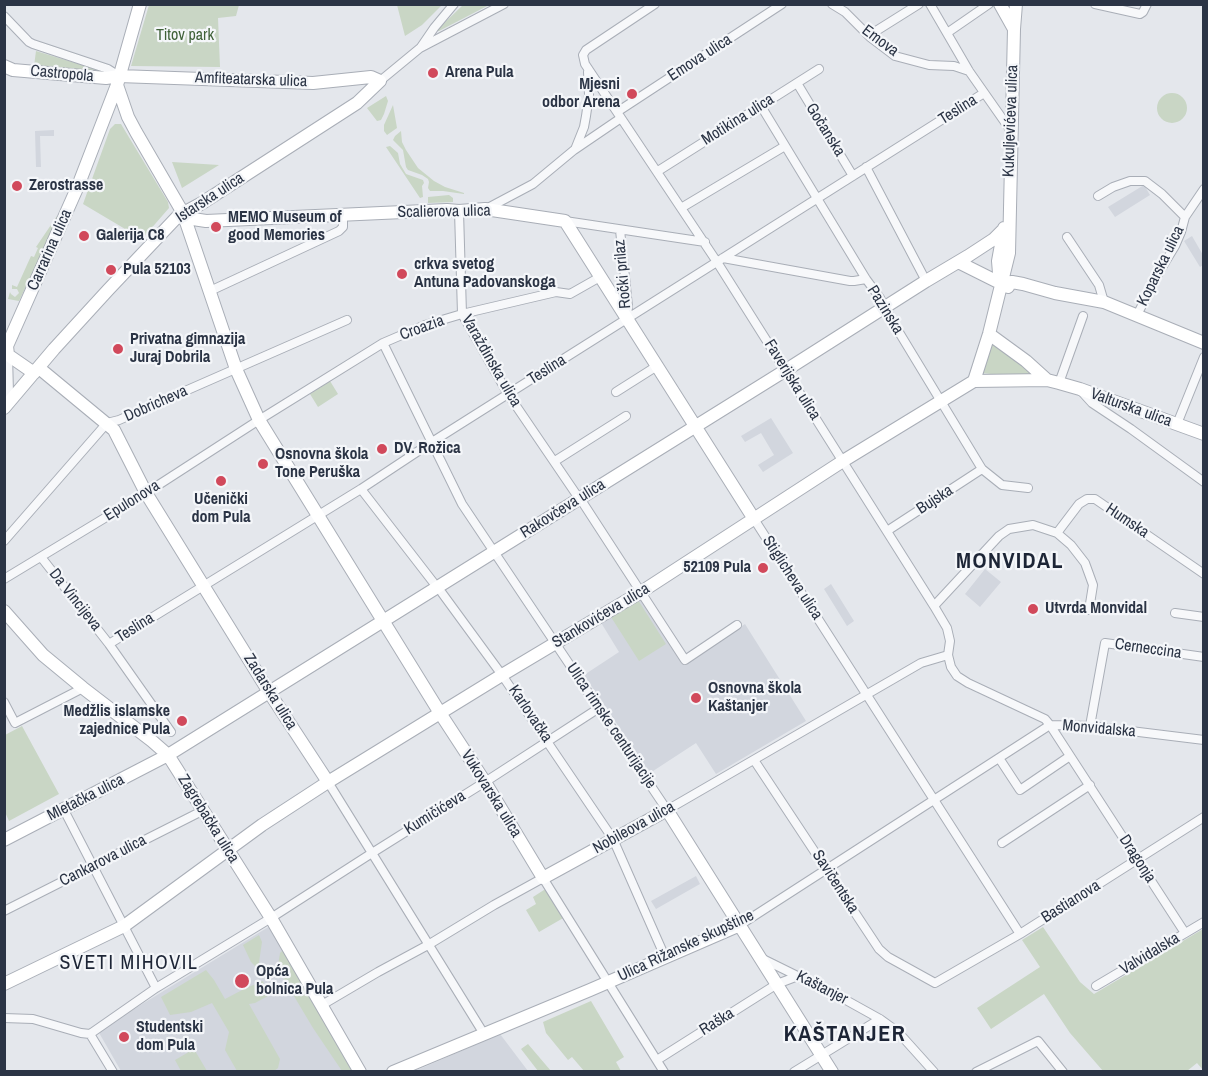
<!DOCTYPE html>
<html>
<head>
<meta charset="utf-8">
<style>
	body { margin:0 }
	#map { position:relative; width:1208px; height:1076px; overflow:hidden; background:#e4e7ec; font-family:"Archivo Narrow",sans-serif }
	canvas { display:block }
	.frame { position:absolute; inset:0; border:6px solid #2b3445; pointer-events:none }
</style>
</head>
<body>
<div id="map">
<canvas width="1208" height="1076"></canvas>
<div class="frame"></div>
</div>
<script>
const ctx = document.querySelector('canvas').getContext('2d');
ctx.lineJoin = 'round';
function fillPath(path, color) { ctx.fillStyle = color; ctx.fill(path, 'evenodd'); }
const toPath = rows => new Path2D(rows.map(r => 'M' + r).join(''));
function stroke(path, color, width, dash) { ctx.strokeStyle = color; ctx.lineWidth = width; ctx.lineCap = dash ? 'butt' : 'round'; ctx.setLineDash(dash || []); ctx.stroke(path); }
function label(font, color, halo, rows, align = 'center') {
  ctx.font = font + ' "Archivo Narrow",sans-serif'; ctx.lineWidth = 4.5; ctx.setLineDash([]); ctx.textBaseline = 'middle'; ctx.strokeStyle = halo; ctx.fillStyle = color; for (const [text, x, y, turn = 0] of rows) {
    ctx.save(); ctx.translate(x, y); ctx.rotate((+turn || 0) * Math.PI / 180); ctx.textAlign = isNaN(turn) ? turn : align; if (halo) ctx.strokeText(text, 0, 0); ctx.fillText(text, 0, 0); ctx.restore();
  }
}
fillPath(toPath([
	[54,130,54,136,40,136,41,167,36,167,35,131],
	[1144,185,1150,195,1115,217,1108,207],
	[1192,236,1203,255,1203,265,1200,267,1184,241],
	[771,418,793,453,763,472,758,465,774,455,761,433,745,442,741,436],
	[985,569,1001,582,980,607,965,594],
	[831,584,854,621,847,626,824,589],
	[639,596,682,664,745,624,806,721,716,774,696,743,650,773,584,675,619,652,600,621],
	[696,876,700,884,656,909,651,901],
	[270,926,357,1071,121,1071,98,1031],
	[500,1034,528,1071,413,1071,422,1068]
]), '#d2d6de');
fillPath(toPath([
	[149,5,239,5,236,16,218,18,220,67,131,66],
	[397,5,397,4,442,5,422,25,405,36],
	[463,5,489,5,439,31,436,31],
	[36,51,95,69,95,73,34,66],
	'1157 108a15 15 0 1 1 30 0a15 15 0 1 1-30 0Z',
	[386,96,388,101,384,114,381,120,377,121,367,108],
	[393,105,397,128,387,135,384,131,384,125],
	[115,124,121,124,168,202,169,208,142,239,83,204,110,129],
	[401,131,402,142,406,150,418,168,434,181,445,187,464,193,464,194,443,191,430,191,428,188,429,182,428,179,422,175,408,170,406,167,403,150,393,140,395,136],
	[390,146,398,153,400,164,406,174,423,180,424,183,422,186,423,197,420,198,386,147],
	[172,162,219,165,182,188],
	[449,195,453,198,453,202,428,203,428,197],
	[57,216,59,218,19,301,8,299,10,292,11,294,15,297,19,293,17,289,12,289,12,285,17,287,31,256,34,257,38,248,36,247],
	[991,339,1032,370,1031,378,981,373],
	[330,381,338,394,318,407,310,394],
	[638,600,666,644,639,661,611,617],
	[22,726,59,794,9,821,5,812,5,735],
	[547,888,565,917,539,932,526,910,536,904,533,897],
	[1043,927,1080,982,1094,994,1203,929,1203,1070,1197,1063,1187,1071,1103,1071,1070,1033,1044,994,991,1029,977,1008,1040,967,1022,940],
	[259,935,262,942,258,969,251,962,243,945],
	[285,948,355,1071,342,1071,313,1028,282,976,278,965,280,953],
	[206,970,214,980,225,999,246,988,263,981,268,996,255,1003,249,1004,280,1059,278,1068,274,1071,237,1071,225,1050,229,1032,212,1003,191,1012,170,1015,161,997],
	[591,1001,624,1057,616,1062,621,1071,584,1071,572,1057,568,1060,546,1033,543,1022],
	[528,1044,551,1071,538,1071,521,1049],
	[194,1049,207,1071,181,1071,175,1060]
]), '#c9d6c5');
const street = toPath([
	[655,4,586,50,583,55,585,64,717,262,934,606,947,628,950,641,948,655,951,667,957,676,968,683,1045,719,1050,725,1090,726,1204,740],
	[832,4,845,12,870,37,895,56,929,65,954,66,969,71],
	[930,4,969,71,1011,131],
	[1095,4,1140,14,1143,12,1147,4],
	[4,16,29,42,33,44,108,69,119,76],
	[947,33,989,4],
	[870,37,876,31,919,4],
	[421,47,434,28,454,4],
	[380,81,420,48,504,4],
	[797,83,853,176],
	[761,106,866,279,880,298,891,319,982,469,1002,485,1028,488],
	[617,112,782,4],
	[576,147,584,127,586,116,589,95,588,72],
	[866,167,926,281],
	[658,171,819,69],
	[1098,196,1113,187,1130,181,1145,181,1162,194,1185,217,1181,232,1175,246,1161,269,1137,315],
	[681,208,785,146],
	[486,209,533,184,574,150,621,118],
	[459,211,462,314,508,394,576,494],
	[1185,217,1204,189],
	[565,221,705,242],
	[620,230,628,306,627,319],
	[1067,237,1099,285,1104,302],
	[723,258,850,281,854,281,866,279],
	[210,291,339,231,343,227,343,215],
	[383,343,462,504,667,810,921,663,948,655],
	[8,355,9,393,12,399],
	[1059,383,1083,316],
	[616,392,657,366],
	[1082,392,1092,403,1131,429,1204,482],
	[1177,424,1204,357],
	[555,461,626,416],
	[361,489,433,582],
	[583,503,685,660,737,625],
	[754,519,1020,934],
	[887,531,982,469],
	[1057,533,1079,504,1087,499,1095,499,1204,574],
	[4,541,107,423,119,420,347,320],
	[41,557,109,644,171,732],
	[4,579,146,493,259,420,383,343,425,325,462,314,556,292,570,294,600,277],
	[442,593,502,675,613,839,665,957],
	[934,606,999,536,1009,529,1033,525,1057,533,1071,545,1085,563,1093,585,1089,610],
	[1175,613,1204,617],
	[109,644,361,489,432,442,984,93],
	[4,702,15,723,83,688],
	[1090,726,1105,643,1204,657],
	[999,758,1020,790,1070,756],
	[754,760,879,949,888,957,935,983,1020,934,1204,817],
	[328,782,484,1034],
	[64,810,156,988],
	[1002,843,1090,785],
	[4,911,202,811],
	[740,925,1050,725,1185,933],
	[761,958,844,999,880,1019,898,1032,934,1072],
	[1096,986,1204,922],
	[322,1005,378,972,428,945,494,905,543,878,664,1072],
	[4,1018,33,1019,81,1033,90,1034],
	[90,1034,156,988,271,918,372,853,485,782,599,708],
	[90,1034,113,1072],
	[657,1060,777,984,798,976],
	[794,1072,880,1019],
	[976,1072,1038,1041,1063,1072]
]);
const secondary = toPath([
	[1000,4,1014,29,1016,4],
	[4,66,13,70,106,78,119,76,313,83,371,77,380,81,357,103,202,203,178,216,108,290,54,349,4,408],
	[117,85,128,117,136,132,183,213,236,369,259,420,440,713,485,782,543,878,667,810,832,1072],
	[183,213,193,219,206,221,447,210,459,211,485,209,565,221,754,519],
	[958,262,1008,287],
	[999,273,998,261,1004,228],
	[1002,283,1012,282,1023,284,1055,293,1104,302,1204,343],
	[989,334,1026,361,1047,380],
	[39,368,114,430,146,493,269,692,328,782],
	[34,373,8,355,7,346,78,186,117,85,140,4],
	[974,381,989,334,1009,253,1014,29],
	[4,611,43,655,83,688,152,741,168,755,271,918,360,1072],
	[4,840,168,755,786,370,926,281,968,256,994,239,1004,229],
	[4,984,124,926,262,825,328,782,502,675,641,592,843,461,974,381,1047,380,1059,383,1080,389,1204,434],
	[393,1072,590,990,740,925]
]);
stroke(street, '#a9aeb7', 10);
stroke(secondary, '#a9aeb7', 14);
stroke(street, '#f7f8fa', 8);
stroke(secondary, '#fff', 12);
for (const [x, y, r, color] of [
	[433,73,6,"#d1495b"],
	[632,94,6,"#d1495b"],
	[17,186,6,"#d1495b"],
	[216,227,6,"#d1495b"],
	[84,236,6,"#d1495b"],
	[111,270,6,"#d1495b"],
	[402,274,6,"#d1495b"],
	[118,349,6,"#d1495b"],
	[382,449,6,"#d1495b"],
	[263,464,6,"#d1495b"],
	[221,481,6,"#d1495b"],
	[763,568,6,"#d1495b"],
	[1033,609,6,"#d1495b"],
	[696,698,6,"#d1495b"],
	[182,721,6,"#d1495b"],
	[242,981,8,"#d1495b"],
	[124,1037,6,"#d1495b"]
]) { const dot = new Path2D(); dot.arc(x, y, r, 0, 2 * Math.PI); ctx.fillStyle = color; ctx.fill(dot); stroke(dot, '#f4f6f9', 2); }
label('16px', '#3f6138', '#f4f6f9', [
	["Titov park",185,36]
]);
label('16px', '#2b3445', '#f4f6f9', [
	["Emova",880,41,37],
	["Emova ulica",700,58,-33],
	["Castropola",62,74,5],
	["Amfiteatarska ulica",251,80,2],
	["Teslina",958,110,-32],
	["Motikina ulica",738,120,-32],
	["Kukuljevićeva ulica",1011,121,-88],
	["Gočanska",825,130,58],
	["Istarska ulica",210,198,-33],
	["Scalierova ulica",444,212,-1],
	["Carrarina ulica",50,250,-66],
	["Koparska ulica",1161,266,-64],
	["Ročki prilaz",623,274,-95],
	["Pazinska",885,310,58],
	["Croazia",422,328,-20],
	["Varaždinska ulica",491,361,60],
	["Teslina",547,370,-32],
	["Faverijska ulica",792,380,58],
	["Dobricheva",156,404,-24],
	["Valturska ulica",1131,408,20],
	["Bujska",935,500,-33],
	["Epulonova",132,501,-32],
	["Rakovčeva ulica",563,509,-32],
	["Humska",1127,521,34],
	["Stiglicheva ulica",792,578,57],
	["Da Vincijeva",75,600,52],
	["Stankovićeva ulica",601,616,-31],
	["Teslina",135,628,-32],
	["Cerneccina",1148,649,8],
	["Zadarska ulica",270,692,58],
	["Karlovačka",530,714,56],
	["Ulica rimske centurijacije",611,726,56],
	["Monvidalska",1099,729,5],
	["Vukovarska ulica",491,794,58],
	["Mletačka ulica",86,798,-27],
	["Kumičićeva",435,813,-32],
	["Zagrebačka ulica",208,819,58],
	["Nobileova ulica",634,828,-29],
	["Dragonja",1137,859,57],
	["Cankarova ulica",103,861,-27],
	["Savičentska",835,882,57],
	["Bastianova",1071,902,-32],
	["Ulica Rižanske skupštine",686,946,-25],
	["Valvidalska",1150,954,-31],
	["Kaštanjer",822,988,27],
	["Raška",717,1022,-32]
]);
label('bold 16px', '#2b3445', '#f4f6f9', [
	["Arena Pula",445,73],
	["Mjesni",620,85,"right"],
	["odbor Arena",620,103,"right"],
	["Zerostrasse",29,186],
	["MEMO Museum of",228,218],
	["good Memories",228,236],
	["Galerija C8",96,236],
	["crkva svetog",414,265],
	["Antuna Padovanskoga",414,283],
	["Pula 52103",123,270],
	["Privatna gimnazija",130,340],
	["Juraj Dobrila",130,358],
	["DV. Rožica",394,449],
	["Osnovna škola",275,455],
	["Tone Peruška",275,473],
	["Učenički",221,500,"center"],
	["dom Pula",221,518,"center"],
	["52109 Pula",751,568,"right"],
	["Utvrda Monvidal",1045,609],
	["Osnovna škola",708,689],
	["Kaštanjer",708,707],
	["Medžlis islamske",170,712,"right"],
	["zajednice Pula",170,730,"right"],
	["Opća",256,972],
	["bolnica Pula",256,990],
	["Studentski",136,1028],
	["dom Pula",136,1046]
], 'left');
ctx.letterSpacing = '1.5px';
label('20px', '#1d2536', '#f4f6f9', [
	["SVETI MIHOVIL",129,964]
]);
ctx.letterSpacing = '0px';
ctx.letterSpacing = '1.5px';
label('bold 22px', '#1d2536', '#f4f6f9', [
	["MONVIDAL",1010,562],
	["KAŠTANJER",845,1035]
]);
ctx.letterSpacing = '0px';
</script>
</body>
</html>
